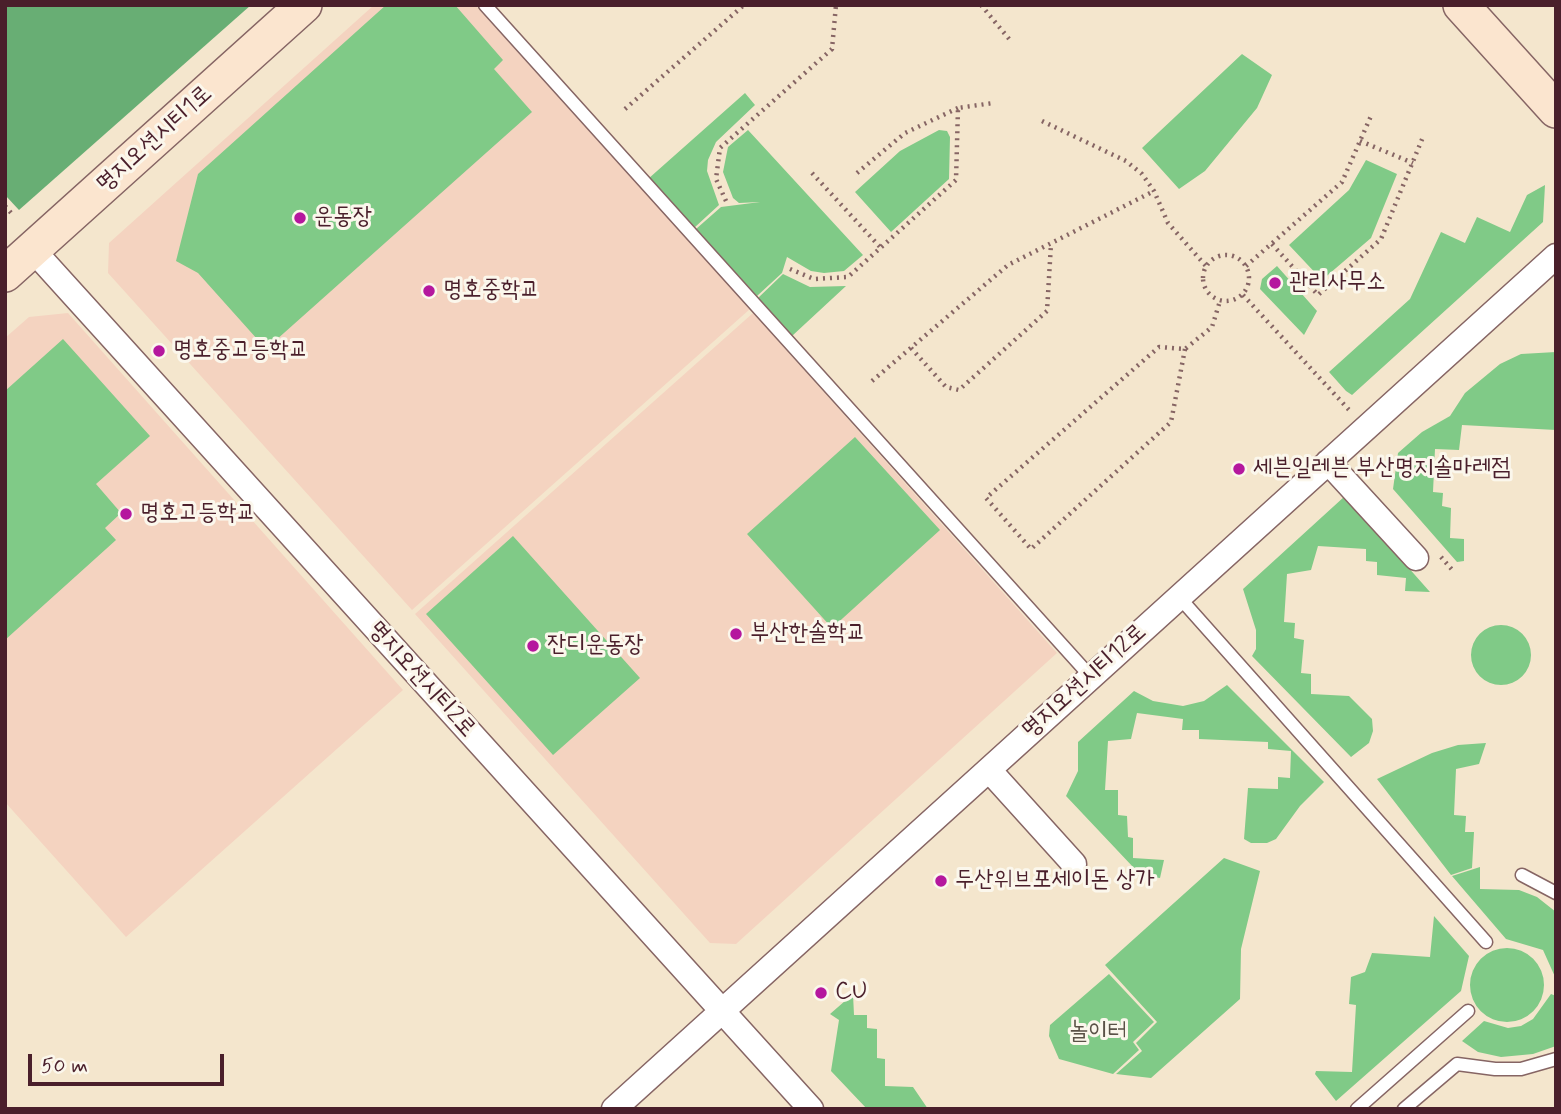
<!DOCTYPE html>
<html>
<head>
<meta charset="utf-8">
<style>
	body { margin:0 }
	#map { position:relative; width:1561px; height:1114px; overflow:hidden; background:#f4e6cd; font-family:Mynerve,sans-serif }
	canvas { display:block }
	.frame { position:absolute; inset:0; border:7px solid #4a1f2b; pointer-events:none }
	.scale { position:absolute; left:28px; top:1054px; width:196px; height:32px; box-sizing:border-box; border:4px solid #4a1f2b; border-top:0; padding-left:9px; font-size:21px; line-height:24px; white-space:nowrap; color:#4a1f2b; -webkit-text-stroke:5px #fbf7ec; paint-order:stroke }
</style>
</head>
<body>
<div id="map">
<canvas width="1561" height="1114"></canvas>
<div class="frame"></div>
<div class="scale">50 m</div>
</div>
<script>
const ctx = document.querySelector('canvas').getContext('2d');
ctx.lineJoin = 'round';
function fillPath(path, color) { ctx.fillStyle = color; ctx.fill(path, 'evenodd'); }
const toPath = rows => new Path2D(rows.map(r => 'M' + r).join(''));
function stroke(path, color, width, dash) { ctx.strokeStyle = color; ctx.lineWidth = width; ctx.lineCap = dash ? 'butt' : 'round'; ctx.setLineDash(dash || []); ctx.stroke(path); }
function label(font, color, halo, rows, align = 'center') {
  ctx.font = font + ' Mynerve,"Poor Story",sans-serif'; ctx.lineWidth = 6; ctx.setLineDash([]); ctx.textBaseline = 'middle'; ctx.strokeStyle = halo; ctx.fillStyle = color; for (const [text, x, y, turn = 0] of rows) {
    ctx.save(); ctx.translate(x, y); ctx.rotate((+turn || 0) * Math.PI / 180); ctx.textAlign = isNaN(turn) ? turn : align; if (halo) ctx.strokeText(text, 0, 0); ctx.fillText(text, 0, 0); ctx.restore();
  }
}
fillPath(toPath([
	[374,5,475,5,750,309,412,610,108,273,109,243],
	[68,313,403,690,126,937,5,802,5,338,29,317],
	[753,313,1057,653,736,944,710,943,415,614]
]), '#f4d3c0');
fillPath(toPath([
	[386,5,455,5,503,60,494,69,532,112,266,349,198,273,176,261,198,174],
	[1242,54,1272,75,1257,108,1205,171,1179,189,1142,148],
	[745,93,755,105,716,142,708,160,707,171,719,205,694,228,648,179],
	[748,130,863,255,844,271,824,273,811,271,787,257,782,273,757,296,696,229,721,207,760,202,739,203,733,198,723,172,728,147],
	[939,130,947,131,950,137,949,179,891,232,855,192,900,151],
	[1366,160,1397,174,1371,238,1322,280,1289,245,1349,190],
	[1545,185,1543,222,1352,395,1346,391,1329,372,1410,299,1441,232,1465,243,1477,217,1510,232,1527,195],
	[1277,266,1317,311,1304,335,1260,289,1262,279],
	[783,274,810,287,846,286,792,336,758,298],
	[63,339,150,436,96,484,121,513,105,528,116,540,5,640,5,391],
	[1556,352,1556,430,1462,425,1459,450,1435,449,1433,492,1443,493,1442,506,1451,508,1450,538,1464,539,1464,561,1457,562,1393,489,1398,453,1422,432,1450,416,1465,393,1500,364,1521,354],
	[855,437,940,530,832,628,747,534],
	[1345,496,1430,592,1405,591,1406,578,1377,575,1377,562,1366,561,1366,549,1318,546,1311,570,1287,574,1284,622,1295,623,1294,638,1304,640,1301,673,1311,674,1311,694,1349,696,1372,719,1373,731,1369,743,1351,757,1252,656,1256,649,1256,630,1243,589],
	[513,536,640,678,553,755,426,614],
	'1471 655a30 30 0 1 1 60 0a30 30 0 1 1-60 0Z',
	[1227,685,1324,782,1300,806,1276,839,1267,843,1251,843,1244,839,1248,788,1278,789,1278,777,1290,778,1291,751,1268,749,1268,742,1199,739,1199,730,1182,730,1183,719,1137,713,1131,739,1108,741,1105,790,1118,790,1118,815,1127,816,1128,837,1133,838,1133,858,1164,860,1160,878,1146,876,1133,867,1066,796,1078,771,1078,742,1134,691,1153,701,1183,706,1204,701],
	[1486,743,1479,764,1456,769,1454,815,1466,816,1465,832,1474,832,1472,868,1451,875,1377,779,1432,753,1458,745],
	[1224,858,1260,871,1241,949,1240,999,1151,1078,1116,1074,1142,1051,1136,1043,1157,1022,1105,965],
	[1480,867,1480,889,1519,890,1537,897,1556,912,1556,979,1543,950,1506,939,1452,876],
	[1434,916,1469,956,1461,991,1336,1101,1315,1074,1316,1071,1352,1072,1356,1005,1349,1004,1351,977,1365,972,1372,953,1430,957],
	'1470 985a37 37 0 1 1 74 0a37 37 0 1 1-74 0Z',
	[1109,974,1154,1022,1133,1042,1139,1050,1113,1074,1059,1059,1049,1036,1050,1025],
	[853,994,854,1015,867,1015,867,1028,877,1029,877,1058,885,1059,885,1086,913,1087,928,1109,867,1109,831,1071,839,1020,830,1014],
	[1551,994,1556,996,1556,1046,1533,1054,1501,1057,1478,1052,1462,1041,1484,1021,1508,1028,1521,1026,1533,1019]
]), '#80ca87');
fillPath(toPath([
	[5,5,251,5,19,210,5,195]
]), '#68ae74');
const lane = toPath([
	[485,5,1091,677],
	[1179,597,1486,942],
	[1522,875,1556,893],
	[1357,1109,1468,1011],
	[1404,1109,1457,1064,1495,1069,1521,1069,1556,1059]
]);
const street = toPath([
	[33,250,811,1109],
	[1328,462,1416,558],
	[989,770,1074,864],
	[614,1109,1556,256]
]);
const secondary = toPath([
	[1461,5,1556,110],
	[5,274,304,5]
]);
stroke(lane, '#866564', 15);
stroke(street, '#866564', 27);
stroke(secondary, '#866564', 38);
stroke(toPath([
	[981,5,1010,40],
	[625,109,744,5],
	[1042,121,1126,161,1142,174,1154,191,1168,223,1206,266],
	[1360,141,1413,163],
	[812,173,881,248],
	[857,173,905,133,958,108],
	[726,201,716,179,720,148,832,49,836,5],
	[5,206,12,214],
	[1272,244,1318,295,1381,239,1423,137],
	'1203 278a23 23 0 1 1 46 0a23 23 0 1 1-46 0Z',
	[1246,266,1342,182,1371,116],
	[790,269,814,279,848,277,956,180,958,108,993,103],
	[1243,295,1351,412],
	[911,348,946,387,959,390,1047,311,1051,244],
	[1185,349,1171,422,1031,549,986,498,1159,347,1185,349,1212,327,1220,301],
	[872,381,1008,265,1154,191],
	[1441,557,1454,572]
]), '#866564', 4.5, [2, 5]);
stroke(lane, '#fff', 12);
stroke(street, '#fff', 24);
stroke(secondary, '#fbe5cf', 35);
for (const [x, y, r, color] of [
	[300,218,7,"#b5179e"],
	[1275,283,7,"#b5179e"],
	[429,291,7,"#b5179e"],
	[159,351,7,"#b5179e"],
	[1239,469,7,"#b5179e"],
	[126,514,7,"#b5179e"],
	[736,634,7,"#b5179e"],
	[533,646,7,"#b5179e"],
	[941,881,7,"#b5179e"],
	[821,993,7,"#b5179e"]
]) { const dot = new Path2D(); dot.arc(x, y, r, 0, 2 * Math.PI); ctx.fillStyle = color; ctx.fill(dot); stroke(dot, '#fbf7ec', 2.5); }
label('24px', '#4a1f2b', '#fbf7ec', [
	["명지오션시티1로",155,140,-42],
	["명지오션시티2로",421,680,48],
	["명지오션시티12로",1085,682,-42]
]);
label('24px', '#4a1f2b', '#fbf7ec', [
	["운동장",314,218],
	["관리사무소",1289,283],
	["명호중학교",443,291],
	["명호중고등학교",173,351],
	["세븐일레븐 부산명지솔마레점",1253,469],
	["명호고등학교",140,514],
	["부산한솔학교",750,634],
	["잔디운동장",547,646],
	["두산위브포세이돈 상가",955,881],
	["CU",835,993]
], 'left');
label('24px', '#5a5247', '#fbf7ec', [
	["놀이터",1098,1033]
]);
</script>
</body>
</html>
